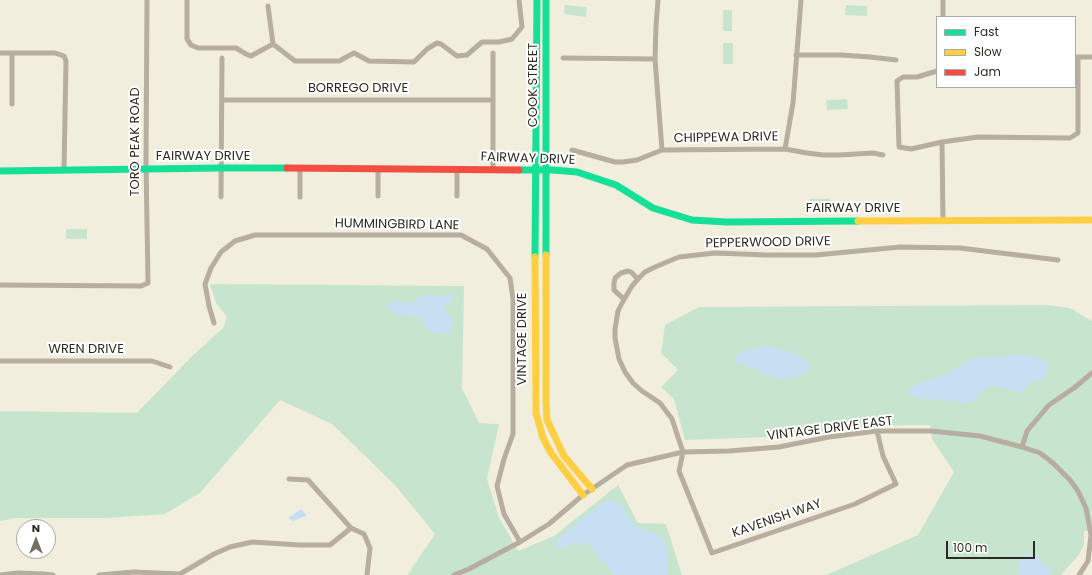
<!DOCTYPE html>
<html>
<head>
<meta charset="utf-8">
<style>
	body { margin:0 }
	#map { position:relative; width:1092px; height:575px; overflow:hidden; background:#f2eedd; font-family:Poppins,sans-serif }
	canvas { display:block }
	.legend { position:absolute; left:936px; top:16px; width:140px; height:72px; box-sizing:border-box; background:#fff; border:1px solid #abaaa5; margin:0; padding:5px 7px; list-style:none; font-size:12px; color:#2d2b1f }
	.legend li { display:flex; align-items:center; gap:8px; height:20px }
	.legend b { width:20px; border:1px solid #abaaa5 }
	.north { position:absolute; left:16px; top:519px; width:40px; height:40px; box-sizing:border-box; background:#fff; border:1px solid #abaaa5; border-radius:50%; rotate:0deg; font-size:11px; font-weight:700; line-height:16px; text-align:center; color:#2d2b1f }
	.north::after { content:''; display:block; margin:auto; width:14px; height:18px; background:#726f62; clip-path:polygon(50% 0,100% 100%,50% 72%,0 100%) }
	.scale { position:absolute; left:946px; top:541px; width:89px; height:18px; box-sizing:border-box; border:2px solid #2d2b1f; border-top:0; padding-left:5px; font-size:12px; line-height:14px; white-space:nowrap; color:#2d2b1f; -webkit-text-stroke:3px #fff; paint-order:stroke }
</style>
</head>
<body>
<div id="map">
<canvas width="1092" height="575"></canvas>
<ul class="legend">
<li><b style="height:5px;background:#16e098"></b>Fast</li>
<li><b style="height:5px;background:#ffcf43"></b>Slow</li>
<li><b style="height:5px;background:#f24e42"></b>Jam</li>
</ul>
<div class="north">N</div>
<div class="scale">100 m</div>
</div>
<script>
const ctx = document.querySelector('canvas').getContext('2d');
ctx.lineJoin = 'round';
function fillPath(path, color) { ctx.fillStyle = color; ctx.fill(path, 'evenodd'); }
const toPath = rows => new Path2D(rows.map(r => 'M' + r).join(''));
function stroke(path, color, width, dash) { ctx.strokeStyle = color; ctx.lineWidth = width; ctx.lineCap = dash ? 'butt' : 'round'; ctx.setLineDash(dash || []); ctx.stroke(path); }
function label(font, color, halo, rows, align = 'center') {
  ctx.font = font + ' Poppins,sans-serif'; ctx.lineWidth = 4; ctx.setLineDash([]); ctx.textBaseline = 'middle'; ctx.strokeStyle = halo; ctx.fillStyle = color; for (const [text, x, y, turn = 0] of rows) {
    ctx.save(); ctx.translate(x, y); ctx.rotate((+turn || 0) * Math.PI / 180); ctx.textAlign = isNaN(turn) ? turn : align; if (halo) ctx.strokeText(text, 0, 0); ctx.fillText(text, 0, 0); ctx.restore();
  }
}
fillPath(toPath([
	[565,5,587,7,586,17,564,14],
	[846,5,867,6,867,16,845,15],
	[723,10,732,10,732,31,723,31],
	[723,43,733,43,733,64,723,64],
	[847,99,848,109,827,110,826,100],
	[809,199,830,199,831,209,809,209],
	[66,229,87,229,87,239,66,239],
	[210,284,464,286,462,388,479,423,499,424,487,479,499,518,510,536,518,551,554,536,618,485,638,523,666,524,682,575,408,575,408,574,435,534,394,484,332,424,280,400,200,493,165,514,108,518,17,518,0,521,0,411,137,413,191,357,223,328,227,317,216,303],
	[1047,305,1070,308,1092,321,1092,531,1084,531,1084,545,1078,556,1061,575,826,575,918,535,954,472,932,439,930,425,905,425,831,429,770,437,685,440,674,399,661,387,678,370,661,353,665,325,699,307]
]), '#c7e5ce');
fillPath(toPath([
	[449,294,452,295,453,300,451,302,446,304,444,306,444,309,446,312,452,317,453,319,453,322,450,332,446,334,435,333,429,330,425,326,421,318,418,316,407,316,397,314,388,308,387,304,389,302,400,302,409,303,412,303,421,296,429,295,438,297],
	[767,346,785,350,805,359,809,364,809,370,805,373,798,376,789,378,779,379,767,376,754,368,741,364,735,361,734,359,736,356,746,350],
	[1014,355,1023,355,1033,357,1044,360,1048,365,1047,371,1045,374,1045,379,1040,381,1034,381,1027,385,1023,392,1017,392,997,386,986,388,972,402,963,403,952,401,922,398,914,397,911,393,908,391,908,390,912,387,919,383,946,375,967,361,977,358,986,357,1002,357],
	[608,501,615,502,623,506,627,515,632,522,640,528,660,536,665,543,668,554,667,575,614,575,607,565,600,559,593,549,586,543,574,543,565,548,560,549,556,545,558,539,567,531,599,505],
	[301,509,307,515,306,516,293,521,288,518],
	[1031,553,1036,555,1047,568,1053,569,1052,572,1050,575,1018,575,1020,560,1021,556,1025,554]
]), '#c7dff3');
stroke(toPath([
	[187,0,187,39,191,45,198,48,236,48,246,54,251,56,273,44,295,61,339,61,354,53,369,61,414,62,427,49,437,43,441,44,457,56,467,55,482,42,499,42,512,39,522,27,519,0],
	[658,0,656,26,655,59,662,150],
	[943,0,943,17],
	[268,6,273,44],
	[0,53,55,53,64,56,66,61,64,170],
	[12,53,12,104],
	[493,53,493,169],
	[796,55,841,55,870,57,896,60],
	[1076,57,1092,57],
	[563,58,655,59],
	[937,71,917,77,903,77,897,81,899,147,911,149,942,142,978,137,1070,138,1078,133,1078,57],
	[222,100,493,100],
	[942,142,943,221],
	[785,149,793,103,801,0],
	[572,150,615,162,623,162,637,160,662,150,785,149,807,153,823,155,839,155,873,153,883,155],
	[457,169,457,196],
	[378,196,378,169],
	[221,197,222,58],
	[300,197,300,169],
	[0,285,141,286,148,283,146,163,147,0],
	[624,299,616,292,614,290,614,283,615,278,621,273,628,271,631,272,638,279],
	[214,323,209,306,205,284,211,268,221,252,235,241,255,235,461,235,487,249,510,278,513,299,513,434,504,459,497,486,504,514,520,542],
	[0,361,152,361,170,367],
	[877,431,883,456,896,484,855,504,712,553,679,471,683,452,672,419,660,403,642,391,633,383,625,372,619,359,615,338,615,329,618,311,622,303,632,286,638,279,645,272,655,267,679,257,715,253,767,255,816,255,900,247,960,248,1058,260],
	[1022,447,1027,431,1049,405,1074,388,1092,373],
	[289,479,308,480,351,528,364,534,370,548,367,575],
	[0,575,18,573,43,574,53,575],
	[99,575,134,572,180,574,214,554,230,547,252,542,300,545,330,545,351,528],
	[454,575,469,569,520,542,549,524,583,495,627,465,683,452,729,451,779,447,829,437,877,431,931,431,980,436,1022,447,1040,453,1053,463,1070,480,1078,491,1086,508,1091,535,1088,561,1079,575]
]), '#b8ada1', 5);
stroke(toPath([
	[546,0,546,255],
	[519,170,553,170,577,172,616,185,653,208,692,220,727,222,858,221],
	[0,171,221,168,287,168],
	[535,257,537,0]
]), '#16e098', 7);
stroke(toPath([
	[858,221,1092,220],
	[546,255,546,401,547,420,564,456,592,489],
	[535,257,536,413,543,438,551,453,583,495]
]), '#ffcf43', 7);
stroke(toPath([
	[287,168,519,170]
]), '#f24e42', 7);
label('13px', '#2d2b1f', '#fff', [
	["COOK STREET",534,85,-90],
	["BORREGO DRIVE",358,89],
	["CHIPPEWA DRIVE",726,138,-1],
	["TORO PEAK ROAD",136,142,-90],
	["FAIRWAY DRIVE",203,157],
	["FAIRWAY DRIVE",528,159,2],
	["FAIRWAY DRIVE",853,209],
	["HUMMINGBIRD LANE",397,225,1],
	["PEPPERWOOD DRIVE",768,243,-1],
	["VINTAGE DRIVE",523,339,-90],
	["WREN DRIVE",86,350],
	["VINTAGE DRIVE EAST",830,429,-7],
	["KAVENISH WAY",777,519,-19]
]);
</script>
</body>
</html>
